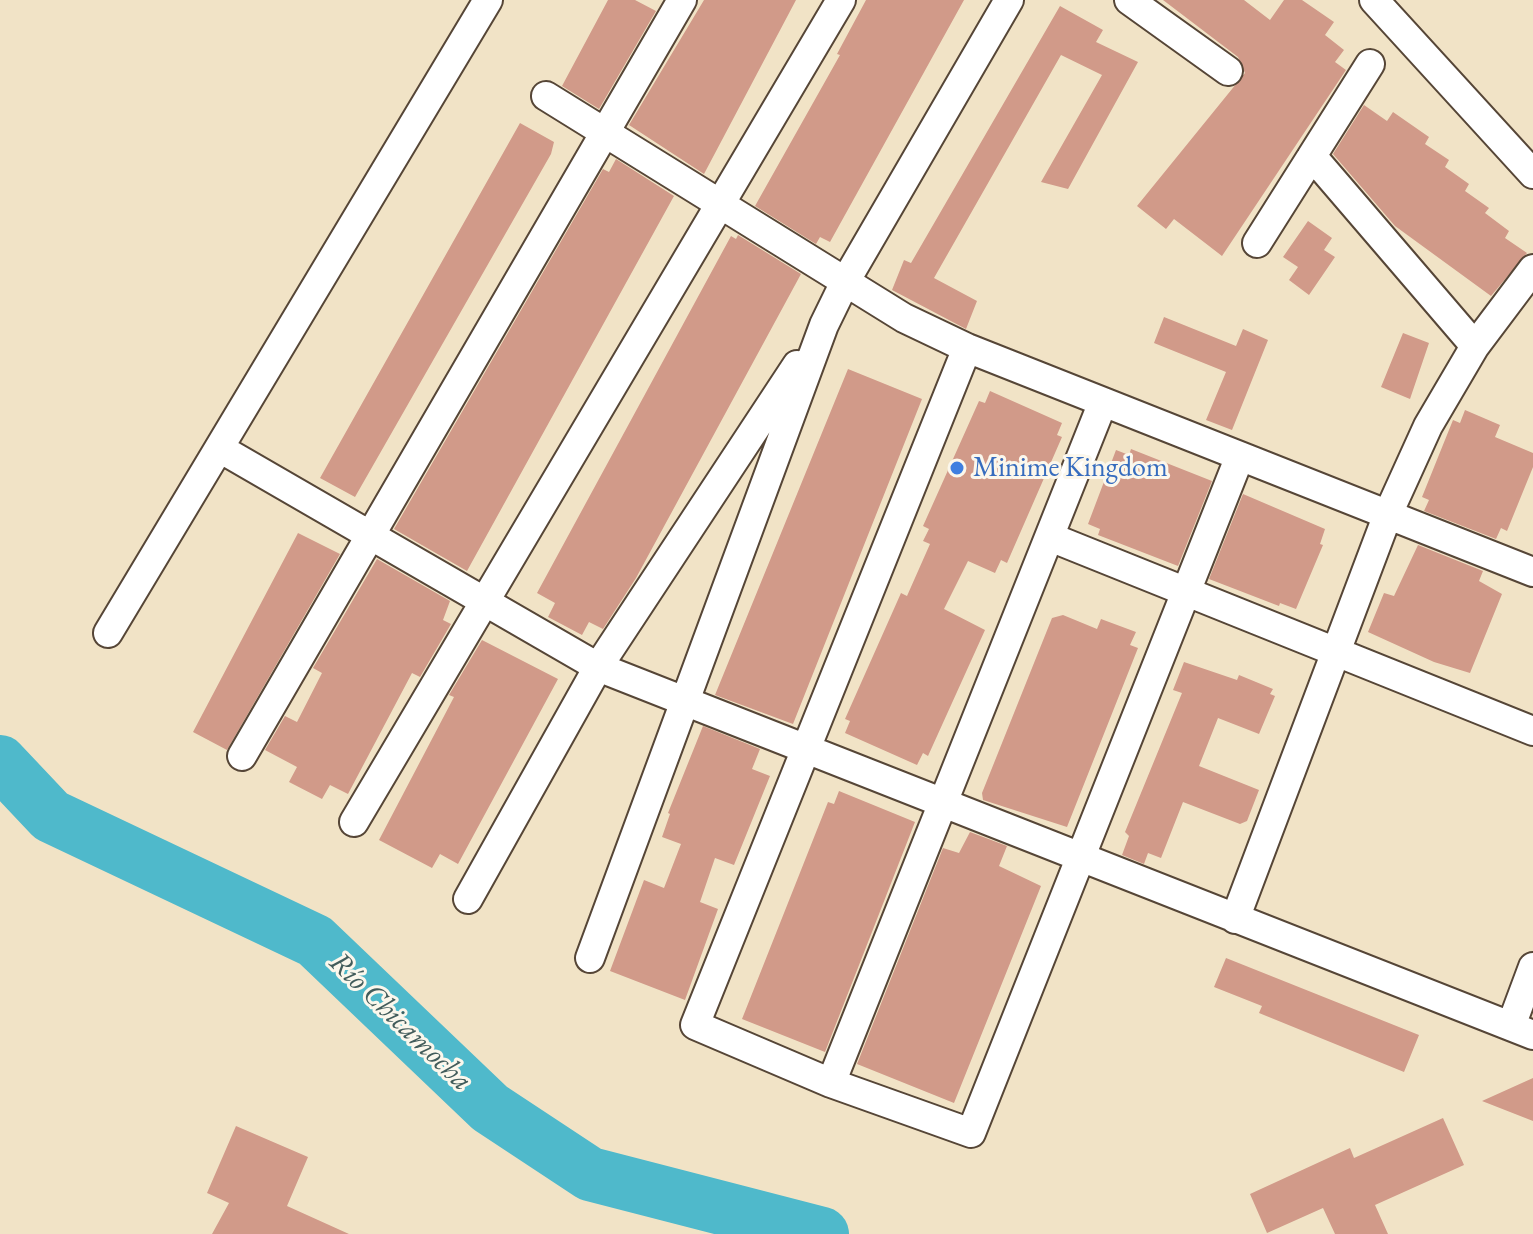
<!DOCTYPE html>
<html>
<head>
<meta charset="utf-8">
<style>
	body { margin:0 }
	canvas { display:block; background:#f1e3c6 }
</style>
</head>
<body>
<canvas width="1533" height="1234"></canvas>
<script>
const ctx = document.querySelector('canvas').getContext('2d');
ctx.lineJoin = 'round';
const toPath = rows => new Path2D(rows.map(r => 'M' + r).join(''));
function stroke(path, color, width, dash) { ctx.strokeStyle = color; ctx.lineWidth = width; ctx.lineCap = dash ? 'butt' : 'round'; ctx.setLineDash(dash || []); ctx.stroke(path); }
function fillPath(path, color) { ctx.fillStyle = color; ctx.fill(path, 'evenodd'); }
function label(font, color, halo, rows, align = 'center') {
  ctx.font = font + ' "EB Garamond",serif'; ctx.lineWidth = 6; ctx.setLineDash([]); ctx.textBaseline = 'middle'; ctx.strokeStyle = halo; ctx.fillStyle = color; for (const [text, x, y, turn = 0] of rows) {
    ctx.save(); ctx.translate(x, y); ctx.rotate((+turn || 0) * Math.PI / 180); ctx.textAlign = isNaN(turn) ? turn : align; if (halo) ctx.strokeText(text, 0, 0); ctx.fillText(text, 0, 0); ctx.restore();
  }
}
stroke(toPath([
	[0,762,51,816,315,941,490,1108,590,1174,822,1234]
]), '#4fb9cb', 54);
fillPath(toPath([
	[608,0,635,0,656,11,599,109,562,86],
	[704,0,796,0,704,174,629,125],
	[866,0,964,0,830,242,820,237,816,244,755,206,840,55,837,54],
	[1163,0,1244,0,1270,20,1284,0,1302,0,1334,22,1325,35,1344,50,1335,62,1346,70,1222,256,1174,219,1166,229,1137,206,1245,73,1238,57],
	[1060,6,1103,30,1096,42,1138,62,1068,189,1041,182,1102,75,1061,55,934,278,977,301,966,329,892,290,904,260,911,263],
	[1364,105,1387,121,1393,112,1429,137,1425,144,1449,160,1445,167,1469,184,1465,191,1489,208,1485,213,1509,231,1505,238,1527,253,1491,296,1395,226,1333,154],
	[520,123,554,142,551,154,355,497,320,478],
	[616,159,674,196,467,571,394,529,603,169,609,172],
	[1308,221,1332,238,1324,250,1335,257,1309,295,1289,280,1298,267,1283,257],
	[738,235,801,274,636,578,603,629,589,622,582,635,548,617,555,603,537,593,731,236,736,239],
	[1164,317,1236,346,1243,329,1268,340,1232,430,1206,420,1226,372,1154,343],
	[1403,333,1429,343,1410,399,1381,387],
	[848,369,922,399,793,724,715,695],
	[990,391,1062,423,1057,435,1062,437,1007,563,1001,560,995,573,968,561,944,609,985,630,928,756,923,753,917,765,845,733,850,721,845,719,901,593,907,596,930,544,923,541,929,529,923,526,979,401,985,403],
	[1465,410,1500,425,1495,437,1533,453,1533,467,1507,531,1501,528,1496,539,1424,511,1429,500,1422,497,1453,420,1460,423],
	[1131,449,1212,481,1178,566,1098,535,1100,529,1088,524,1116,450,1129,455],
	[1243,494,1325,529,1320,544,1323,545,1296,609,1280,603,1279,606,1209,579],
	[298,533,340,554,227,750,193,732],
	[1418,545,1483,571,1479,581,1502,594,1470,673,1434,662,1368,632,1384,593,1394,596],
	[377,559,450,601,443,620,451,624,420,677,412,673,348,794,330,785,322,799,289,782,297,767,265,750,285,716,297,722,322,673,313,668],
	[1063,615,1097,629,1101,619,1136,632,1130,645,1138,648,1067,827,983,800,982,793,1052,618],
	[482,640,558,679,458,864,440,854,432,868,379,840,454,697,449,695],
	[1184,662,1237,680,1239,675,1273,689,1270,694,1275,696,1259,734,1218,718,1199,766,1259,790,1247,821,1240,824,1183,802,1161,858,1148,853,1144,864,1122,855,1129,836,1125,832,1182,693,1173,690],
	[703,726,760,749,752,769,770,776,734,865,715,858,700,902,718,909,685,1000,610,971,644,880,664,888,681,844,662,837,670,814,668,813],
	[839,791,915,822,825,1052,742,1019,828,802,834,804],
	[970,832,1007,846,999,866,1041,886,954,1103,857,1064,943,848,959,853],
	[1226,958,1419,1035,1404,1072,1259,1013,1262,1006,1214,987],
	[1533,1078,1533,1121,1482,1101],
	[1443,1118,1464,1165,1375,1205,1388,1234,1335,1234,1323,1208,1267,1233,1250,1194,1350,1148,1354,1158],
	[236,1126,308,1157,287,1206,349,1234,212,1234,229,1203,207,1193]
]), '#d19a89');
const minor = toPath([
	[1129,0,1228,71],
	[1374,0,1533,174],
	[546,96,904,318,967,348,1533,572],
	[1312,156,1475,346],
	[1257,243,1370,64],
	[967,348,695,1025,831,1083,971,1133,1240,456],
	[221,449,598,667,1533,1035],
	[1050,537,1533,731],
	[108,633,488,0],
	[242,756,682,0],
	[354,822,841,0],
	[468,899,598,667,797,365],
	[1235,919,1388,514,1428,426,1475,346,1533,269],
	[590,958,824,325,845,282,1009,0],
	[1511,1026,1533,967],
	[831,1083,1103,402]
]);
stroke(minor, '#564637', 32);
stroke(minor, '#fff', 28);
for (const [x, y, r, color] of [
	[957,468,8,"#3f7fe0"]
]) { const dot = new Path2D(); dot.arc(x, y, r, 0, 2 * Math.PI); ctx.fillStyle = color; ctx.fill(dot); stroke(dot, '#fbf7ec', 3); }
label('28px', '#366cbe', '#fbf7ec', [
	["Minime Kingdom",973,468]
], 'left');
label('italic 30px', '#425c5b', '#fbf7ec', [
	["Río Chicamocha",400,1022,44]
]);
</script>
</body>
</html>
